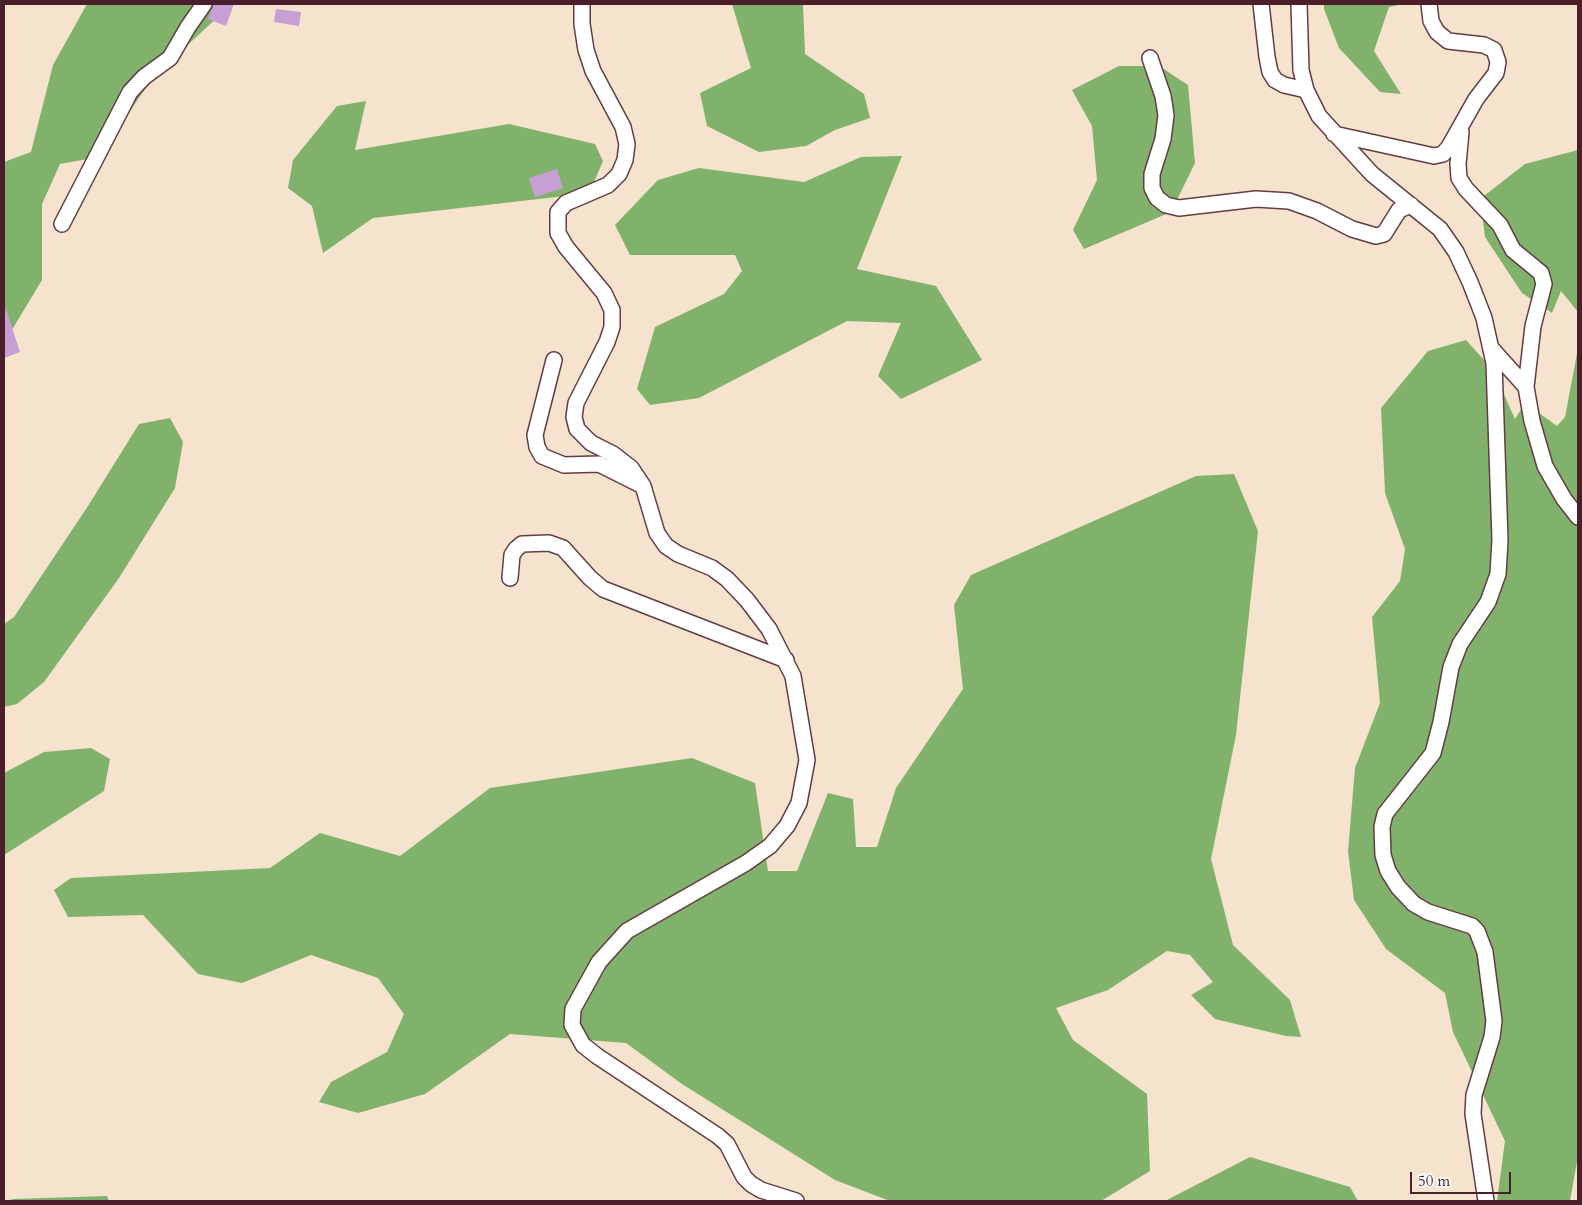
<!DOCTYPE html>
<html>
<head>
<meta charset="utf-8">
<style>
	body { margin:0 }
	#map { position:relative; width:1582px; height:1205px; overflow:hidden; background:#f5e3cd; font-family:Cardo,serif }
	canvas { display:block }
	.frame { position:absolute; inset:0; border:5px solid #4a1f2b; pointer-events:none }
	.scale { position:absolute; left:1410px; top:1172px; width:101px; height:22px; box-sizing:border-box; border:2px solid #4a1f2b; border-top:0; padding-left:6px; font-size:15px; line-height:18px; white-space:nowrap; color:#4a1f2b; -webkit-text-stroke:4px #f6f6f2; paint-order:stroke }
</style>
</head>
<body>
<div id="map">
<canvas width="1582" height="1205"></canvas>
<div class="frame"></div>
<div class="scale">50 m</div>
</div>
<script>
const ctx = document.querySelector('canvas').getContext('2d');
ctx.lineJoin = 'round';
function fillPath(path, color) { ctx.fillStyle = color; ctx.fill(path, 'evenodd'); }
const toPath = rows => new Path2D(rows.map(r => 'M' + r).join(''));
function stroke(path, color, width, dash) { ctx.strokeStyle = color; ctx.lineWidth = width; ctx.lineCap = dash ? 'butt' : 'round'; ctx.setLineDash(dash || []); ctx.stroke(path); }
fillPath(toPath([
	[87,4,232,4,153,77,99,157,60,164,42,204,42,280,10,333,4,334,4,162,31,152,53,65],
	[732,4,803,4,805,54,864,94,870,118,835,130,806,146,759,152,707,126,700,93,751,68],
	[1324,4,1404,4,1389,7,1374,51,1401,94,1380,92,1339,48,1324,9],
	[1119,66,1159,66,1188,85,1195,163,1171,212,1084,249,1073,230,1097,180,1092,126,1072,90],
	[366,101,355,150,509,124,595,144,603,161,594,182,565,196,373,218,323,253,312,206,288,188,293,160,337,106],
	[1578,150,1578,312,1561,291,1552,313,1522,293,1485,237,1480,199,1525,164],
	[902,156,857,269,936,286,982,360,901,399,878,376,901,323,847,321,699,398,650,405,637,389,655,327,724,294,742,271,735,255,630,255,615,225,658,180,699,168,804,182,861,157],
	[1466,340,1493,370,1515,419,1525,403,1557,426,1565,417,1578,348,1578,1156,1570,1201,1497,1201,1505,1141,1453,1032,1445,993,1386,949,1354,900,1348,851,1355,768,1380,703,1372,617,1400,581,1405,549,1385,493,1381,408,1428,351],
	[170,418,183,442,175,488,119,578,44,682,17,704,4,707,4,624,14,617,88,506,139,424],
	[1234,474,1258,531,1236,735,1211,859,1233,945,1290,1000,1301,1037,1286,1036,1215,1019,1191,995,1213,982,1190,955,1167,951,1108,990,1056,1008,1073,1040,1147,1094,1150,1171,1101,1201,890,1201,835,1180,682,1084,626,1043,510,1034,425,1094,358,1113,319,1102,331,1082,387,1052,404,1014,378,978,311,955,242,983,198,974,143,915,68,917,54,890,71,878,270,868,320,833,400,856,490,788,692,758,755,783,768,871,797,871,828,793,853,799,856,847,877,847,896,788,963,689,954,605,971,575,1196,476],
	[91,748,110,759,104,791,4,855,4,773,44,752],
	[1250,1157,1350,1187,1358,1201,1165,1201],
	[107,1196,109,1201,6,1201,13,1199]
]), '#80b26c');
fillPath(toPath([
	[214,4,234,4,226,26,208,19],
	[276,9,301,12,299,26,274,22],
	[557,169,563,188,535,197,529,178],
	[6,309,20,352,4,358,4,310]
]), '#c89fd4');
const minor = toPath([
	[582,4,582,24,586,50,593,71,623,127,627,144,625,160,619,174,608,185,566,203,558,212,558,233,566,247,604,293,612,310,612,327,607,342,576,403,574,417,577,429,591,443,613,454,631,468,643,486,657,533,666,546,678,554,712,568,727,579,747,600,769,629,793,676,807,760,799,803,787,826,770,846,746,863,627,931,599,962,573,1009,572,1025,583,1045,597,1056,718,1136,727,1144,744,1177,751,1184,761,1190,796,1201],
	[1261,4,1267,57,1270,72,1275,80,1284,85,1306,90],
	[1299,4,1301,70,1306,90,1319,116,1372,174,1440,229,1456,252,1470,282,1484,318,1494,363,1500,540,1498,574,1488,602,1460,644,1451,667,1441,722,1433,753,1385,814,1382,827,1383,855,1388,871,1398,887,1414,904,1428,912,1472,926,1477,931,1485,952,1494,1021,1492,1037,1474,1095,1473,1114,1486,1201],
	[1150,58,1163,96,1166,115,1163,139,1152,174,1152,188,1157,198,1166,205,1179,208,1256,199,1289,201,1317,211,1352,229,1376,236,1384,234,1399,210,1411,205],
	[1461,132,1458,164,1459,178,1466,189,1500,225,1513,250,1541,273,1544,284,1533,326,1526,387],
	[1334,134,1434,156,1443,154,1449,147,1476,99,1496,73,1498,62,1494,50,1484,45,1448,41,1437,32,1431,21,1429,4],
	[62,224,130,92,144,77,170,58,188,27,204,4],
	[1491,348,1526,387,1532,421,1545,466,1564,499,1578,517],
	[554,360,535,435,537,447,542,456,564,465,599,464,643,486],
	[510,578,512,555,516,549,522,544,549,543,563,548,590,578,603,589,786,660]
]);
stroke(minor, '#643c43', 18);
stroke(minor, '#fff', 15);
</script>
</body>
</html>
